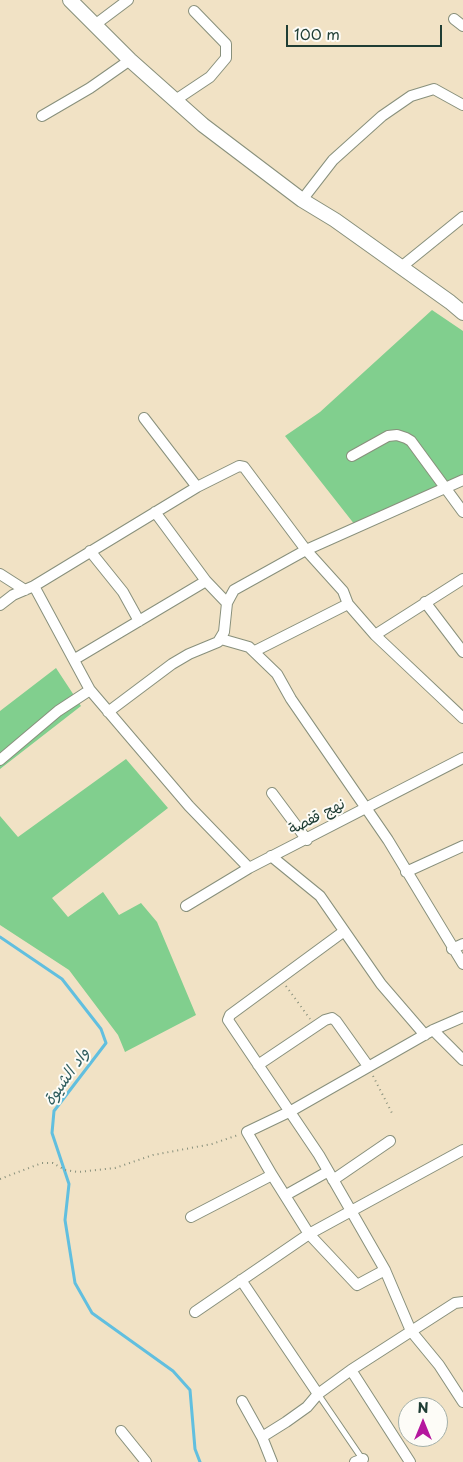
<!DOCTYPE html>
<html>
<head>
<meta charset="utf-8">
<style>
	body { margin:0 }
	#map { position:relative; width:463px; height:1462px; overflow:hidden; background:#f1e2c5; font-family:"Playpen Sans",sans-serif }
	canvas { display:block }
	.north { position:absolute; left:398px; top:1397px; width:50px; height:50px; box-sizing:border-box; background:#fdfcf7; border:1px solid #a4b0a9; border-radius:50%; rotate:0deg; font-size:14px; font-weight:700; line-height:20px; text-align:center; color:#1f3d34 }
	.north::after { content:''; display:block; margin:auto; width:18px; height:22px; background:#b5179e; clip-path:polygon(50% 0,100% 100%,50% 72%,0 100%) }
	.scale { position:absolute; left:286px; top:25px; width:156px; height:22px; box-sizing:border-box; border:2px solid #1f3d34; border-top:0; padding-left:6px; font-size:15px; line-height:18px; white-space:nowrap; color:#1f3d34; -webkit-text-stroke:4px #fdfcf7; paint-order:stroke }
</style>
</head>
<body>
<div id="map">
<canvas width="463" height="1462"></canvas>
<div class="north">N</div>
<div class="scale">100 m</div>
</div>
<script>
const ctx = document.querySelector('canvas').getContext('2d');
ctx.lineJoin = 'round';
function fillPath(path, color) { ctx.fillStyle = color; ctx.fill(path, 'evenodd'); }
const toPath = rows => new Path2D(rows.map(r => 'M' + r).join(''));
function stroke(path, color, width, dash) { ctx.strokeStyle = color; ctx.lineWidth = width; ctx.lineCap = dash ? 'butt' : 'round'; ctx.setLineDash(dash || []); ctx.stroke(path); }
function label(font, color, halo, rows, align = 'center') {
  ctx.font = font + ' "Playpen Sans","Playpen Sans Arabic",sans-serif'; ctx.lineWidth = 4; ctx.setLineDash([]); ctx.textBaseline = 'middle'; ctx.strokeStyle = halo; ctx.fillStyle = color; for (const [text, x, y, turn = 0] of rows) {
    ctx.save(); ctx.translate(x, y); ctx.rotate((+turn || 0) * Math.PI / 180); ctx.textAlign = isNaN(turn) ? turn : align; if (halo) ctx.strokeText(text, 0, 0); ctx.fillText(text, 0, 0); ctx.restore();
  }
}
fillPath(toPath([
	[432,310,463,331,463,477,355,525,285,436,320,412],
	[56,668,81,706,0,769,0,711],
	[126,759,168,808,52,898,68,917,103,892,119,915,141,903,157,922,196,1015,125,1052,118,1035,69,970,0,925,0,816,18,837]
]), '#81cf8e');
stroke(toPath([
	[0,937,62,979,101,1029,106,1043,54,1111,52,1133,69,1184,65,1220,75,1283,92,1313,173,1371,190,1390,195,1449,200,1462]
]), '#61bfdf', 3);
const service = toPath([
	[318,1394,363,1460]
]);
const minor = toPath([
	[454,19,463,26],
	[96,24,128,0],
	[174,101,210,77,226,58,226,44,194,11],
	[42,116,90,88,130,60],
	[302,200,333,160,382,116,411,96,434,89,463,105],
	[400,268,463,217],
	[144,418,197,487],
	[352,456,388,436,397,435,406,438,411,441,463,512],
	[155,512,206,581,227,603],
	[90,551,123,592,139,621],
	[0,574,25,590],
	[34,586,90,690,189,806,249,868],
	[425,602,463,652],
	[0,605,13,595,34,586,197,487,239,466,244,467,306,550,343,591,348,604,375,635,463,718],
	[375,635,463,579],
	[221,639,249,647,277,674,291,699,388,840,463,964],
	[255,651,348,604],
	[75,659,206,581],
	[108,712,172,664,189,654,218,642,224,632,227,603,234,590,306,550,463,480],
	[0,760,58,711,90,690],
	[272,793,307,840],
	[271,856,320,896,381,984,425,1035],
	[406,872,463,846],
	[186,906,249,868,463,758],
	[343,932,230,1015,228,1020,319,1155,385,1270,411,1331,439,1365,463,1402],
	[452,949,463,944],
	[433,1030,463,1060],
	[258,1065,325,1020,332,1018,336,1021,368,1066],
	[272,1175,247,1132,291,1111,433,1030,463,1017],
	[333,1180,390,1141],
	[286,1195,327,1172],
	[191,1217,272,1175,309,1234,357,1285,385,1270],
	[241,1280,318,1394],
	[195,1312,309,1234,463,1150],
	[351,1370,410,1462],
	[242,1401,262,1437,272,1462],
	[121,1431,146,1462],
	[262,1437,286,1422,307,1407,318,1394,351,1370,455,1303,463,1302],
	[355,1462,363,1459]
]);
const secondary = toPath([
	[70,0,130,60,203,125,302,200,335,220,450,302,463,313]
]);
stroke(service, '#88907c', 7);
stroke(minor, '#88907c', 12);
stroke(secondary, '#88907c', 16);
stroke(toPath([
	[286,986,310,1019],
	[373,1076,392,1113],
	[0,1179,42,1163,53,1163,65,1170,78,1172,115,1168,153,1155,212,1144,238,1135]
]), '#88907c', 2, [1, 4]);
stroke(service, '#fff', 5);
stroke(minor, '#fff', 10);
stroke(secondary, '#fff', 14);
label('15px', '#1f3d34', '#fdfcf7', [
	["نهج قفصة",317,817,-27]
]);
label('italic 16px', '#305e5f', '#fdfcf7', [
	["واد الشيوة",67,1077,-55]
]);
</script>
</body>
</html>
